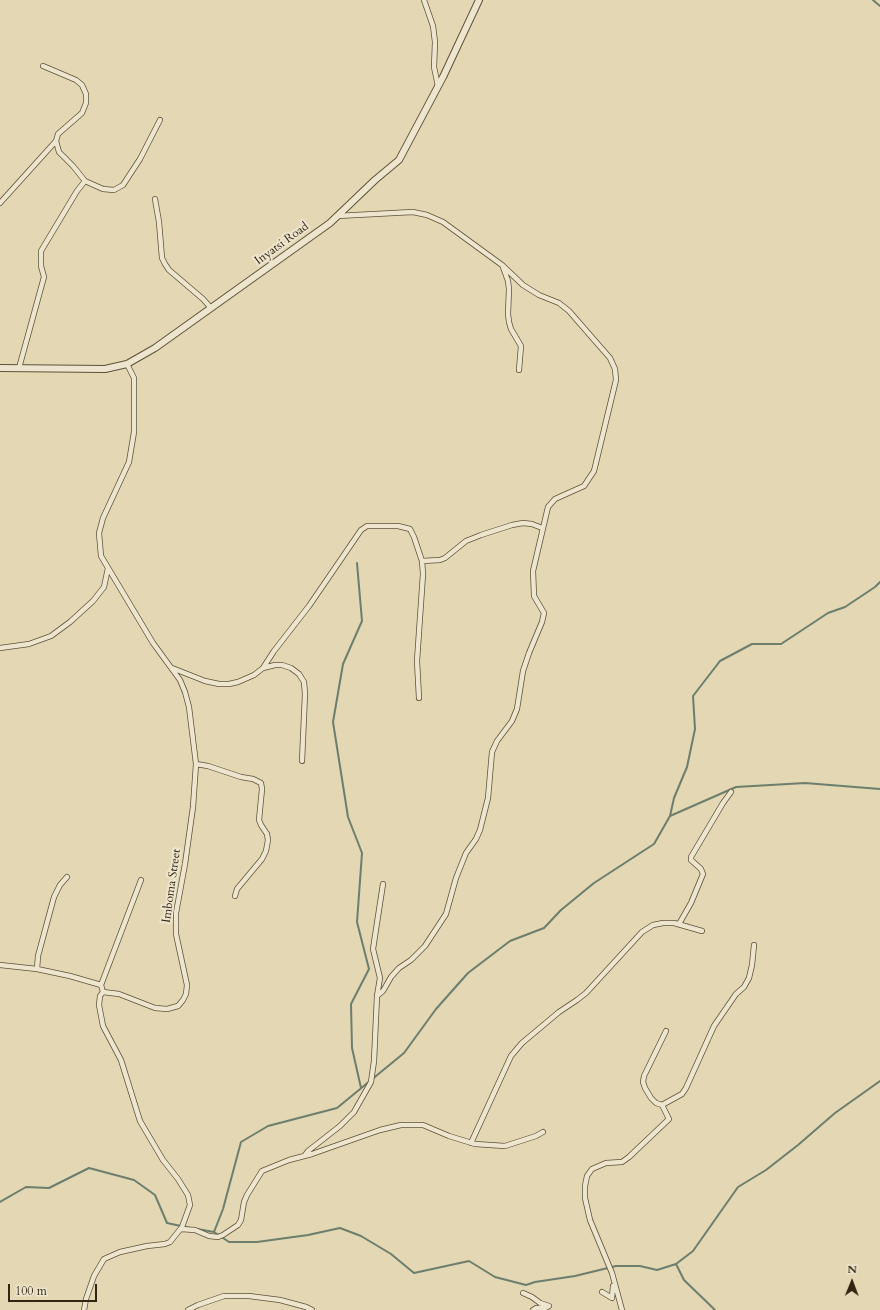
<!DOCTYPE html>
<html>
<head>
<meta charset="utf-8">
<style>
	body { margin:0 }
	#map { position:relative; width:880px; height:1310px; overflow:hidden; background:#e4d7b4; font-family:Cardo,serif }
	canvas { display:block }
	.north { position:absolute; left:832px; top:1262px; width:40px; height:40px; -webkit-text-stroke:3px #ede5ce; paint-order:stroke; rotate:1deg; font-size:11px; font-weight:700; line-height:16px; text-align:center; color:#312410 }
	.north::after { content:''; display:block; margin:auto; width:14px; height:18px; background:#312410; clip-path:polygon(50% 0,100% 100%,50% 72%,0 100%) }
	.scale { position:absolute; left:8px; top:1284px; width:89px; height:18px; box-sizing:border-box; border:2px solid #312410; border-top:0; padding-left:5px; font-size:12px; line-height:14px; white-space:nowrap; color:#312410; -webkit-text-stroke:3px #ede5ce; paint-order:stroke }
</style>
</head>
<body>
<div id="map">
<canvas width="880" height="1310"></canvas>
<div class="north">N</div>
<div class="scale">100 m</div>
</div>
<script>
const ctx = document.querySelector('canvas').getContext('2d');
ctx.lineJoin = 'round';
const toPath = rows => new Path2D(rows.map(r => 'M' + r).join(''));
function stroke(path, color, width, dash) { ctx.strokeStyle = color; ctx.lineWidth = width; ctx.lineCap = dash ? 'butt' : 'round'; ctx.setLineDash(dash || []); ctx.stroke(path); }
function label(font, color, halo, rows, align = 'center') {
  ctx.font = font + ' Cardo,serif'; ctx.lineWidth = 4; ctx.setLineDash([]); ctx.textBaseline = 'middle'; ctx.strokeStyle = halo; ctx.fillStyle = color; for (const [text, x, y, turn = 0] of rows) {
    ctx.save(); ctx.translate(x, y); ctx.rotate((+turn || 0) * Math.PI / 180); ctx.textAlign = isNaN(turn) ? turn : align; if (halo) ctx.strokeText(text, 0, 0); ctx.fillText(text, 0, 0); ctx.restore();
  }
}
stroke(toPath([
	[873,0,880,6],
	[357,563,362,621,343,664,333,722,348,817,362,853,357,922,369,969,351,1004,352,1048,361,1088],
	[670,816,736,787,805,783,880,789],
	[0,1202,26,1187,49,1188,89,1168,134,1180,155,1195,167,1223,190,1228],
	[197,1229,214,1232,229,1242,257,1242,308,1235,340,1228,361,1236,391,1254,414,1273,469,1261,495,1277,526,1285,535,1282,575,1276,616,1266,640,1266,657,1270,676,1264,693,1251,738,1187,766,1170,798,1145,835,1113,880,1081],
	[214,1232,223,1209,241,1142,268,1126,337,1108,404,1053,436,1009,468,973,510,941,544,928,561,910,594,883,654,844,670,816,674,798,687,767,695,729,693,696,720,661,752,644,781,644,828,613,845,607,875,587,880,582],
	[676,1264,684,1280,715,1310]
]), '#6d7e6d', 2);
const minor = toPath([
	[424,0,433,26,435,42,434,67,438,86],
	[43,66,76,80,82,85,86,94,86,103,82,113,58,134,56,141,59,152,73,166,85,181,103,189,114,190,123,185,140,159,160,120],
	[155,199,159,222,162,258,165,264,169,270,203,299,211,308],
	[0,203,56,141],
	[337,216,413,212,427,215,443,222,502,265,523,285,539,295,559,303,569,311,610,358,615,369,616,380,594,471,584,486,555,499,548,507,533,571,534,596,544,613,542,622,529,653,523,671,517,709,512,721,497,741,492,752,488,798,480,830,476,839,466,853,456,878,446,914,425,946,411,960,399,968,391,977,383,991,377,996],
	[503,267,508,281,509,289,508,314,509,322,511,329,521,346,519,370],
	[19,368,44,277,41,266,41,251,77,191,85,181],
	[422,561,440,560,445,558,466,541,481,535,512,525,523,523,532,524,542,528],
	[0,648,29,644,51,636,70,622,93,601,104,587,108,568],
	[172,668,205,681,219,684,229,684,238,682,254,675,263,668,274,651,309,606,361,530,367,526,398,526,410,529,414,537,422,561,423,574,417,661,419,698],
	[263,668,275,665,282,665,291,668,299,674,304,682,305,694,302,761],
	[196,764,208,766,241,777,253,779,261,783,262,789,259,820,261,825,267,834,268,840,266,851,262,859,237,889,235,896],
	[679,924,691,903,703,874,701,869,691,860,691,857,723,803,731,792],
	[0,965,37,969,70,976,101,985],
	[37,969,38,956,54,897,60,885,67,877],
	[103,992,119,994,155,1008,167,1009,178,1006,183,1000,186,994,187,985,176,934,176,913,185,864,193,807,196,764,189,707,185,692,180,680,153,643,101,556,99,533,103,518,129,462,134,432,134,378,127,364],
	[103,992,101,985,141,880],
	[662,1105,682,1094,686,1088,714,1026,736,994,744,987,749,978,752,965,754,945],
	[471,1143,511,1056,522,1043,559,1012,577,1000,586,993,642,932,653,925,663,923,674,923,702,931],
	[305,1155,308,1151,340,1126,354,1112,371,1082,374,1061,377,996,380,978,373,949,383,884],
	[181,1229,195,1230,209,1236,218,1237,223,1235,238,1225,241,1220,244,1202,247,1195,262,1171,289,1160,312,1154,380,1130,401,1125,423,1125,449,1136,475,1144,505,1146,536,1136,543,1132],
	[602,1292,612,1298,613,1286],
	[523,1293,532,1297,540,1303,549,1306,545,1308,536,1308,533,1310],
	[84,1310,86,1299,94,1276,104,1259,120,1252,147,1246,165,1244,170,1242,182,1227,190,1205,188,1195,178,1179,163,1160,140,1121,121,1060,103,1026,99,1005,100,996,103,992],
	[188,1310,198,1305,224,1296,249,1296,280,1300,306,1307,312,1310],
	[622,1310,612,1273,590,1220,585,1198,585,1186,587,1176,592,1169,606,1163,622,1162,629,1157,669,1119,662,1105,656,1103,651,1098,645,1088,643,1082,644,1076,666,1031]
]);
const tertiary = toPath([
	[0,368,105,369,127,364,155,348,330,223,375,180,399,160,443,77,479,0]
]);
stroke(minor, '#5e5139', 6);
stroke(tertiary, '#5e5139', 8);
stroke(minor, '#ede5ce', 4.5);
stroke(tertiary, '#ede5ce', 6);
label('12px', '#312410', '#ede5ce', [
	["Inyatsi Road",282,244,-36],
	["Imboma Street",172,886,-82]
]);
</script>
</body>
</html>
